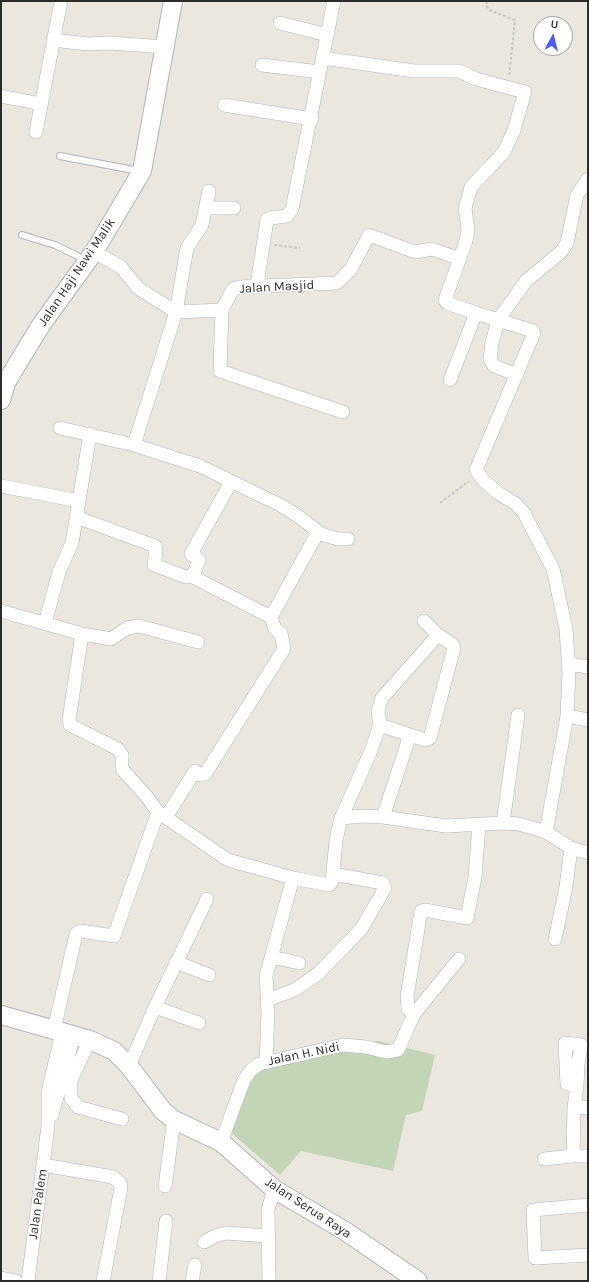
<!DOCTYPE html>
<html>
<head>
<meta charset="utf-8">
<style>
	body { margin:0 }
	#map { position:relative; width:589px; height:1282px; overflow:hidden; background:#ebe7de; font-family:Karla,sans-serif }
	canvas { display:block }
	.frame { position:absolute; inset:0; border:2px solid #2b2b2b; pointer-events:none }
	.north { position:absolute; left:533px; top:16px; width:40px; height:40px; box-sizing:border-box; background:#fff; border:1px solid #aaa; border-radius:50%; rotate:7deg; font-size:11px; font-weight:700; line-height:16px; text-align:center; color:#2b2b2b }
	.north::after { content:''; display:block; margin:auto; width:14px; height:18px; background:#4b5ceb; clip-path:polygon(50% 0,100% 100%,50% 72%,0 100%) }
</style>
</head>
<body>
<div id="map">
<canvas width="589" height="1282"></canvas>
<div class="frame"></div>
<div class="north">U</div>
</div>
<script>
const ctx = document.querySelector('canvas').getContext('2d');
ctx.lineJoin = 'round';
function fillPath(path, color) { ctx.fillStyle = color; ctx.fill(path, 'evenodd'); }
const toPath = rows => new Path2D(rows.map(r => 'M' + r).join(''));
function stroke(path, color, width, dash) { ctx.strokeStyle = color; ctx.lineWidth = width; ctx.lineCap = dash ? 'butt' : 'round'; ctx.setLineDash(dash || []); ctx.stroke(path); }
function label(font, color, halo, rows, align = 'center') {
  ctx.font = font + ' Karla,sans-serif'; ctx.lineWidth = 3; ctx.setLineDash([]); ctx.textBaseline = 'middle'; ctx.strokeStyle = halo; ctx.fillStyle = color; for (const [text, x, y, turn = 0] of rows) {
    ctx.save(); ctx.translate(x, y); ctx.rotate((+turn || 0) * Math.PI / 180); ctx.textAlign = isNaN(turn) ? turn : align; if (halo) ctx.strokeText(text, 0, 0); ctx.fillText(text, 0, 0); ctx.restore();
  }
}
fillPath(toPath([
	[378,1041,435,1055,422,1111,406,1115,393,1171,301,1151,280,1175,229,1131,253,1063,333,1044]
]), '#c3d4b7');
const service = toPath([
	[60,156,139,171],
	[22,235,55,245,86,260]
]);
const minor = toPath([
	[280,23,327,35],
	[53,40,88,44,109,43,165,47],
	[323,58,414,71,459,71,476,79,525,92,514,130,504,152,471,187,465,208,468,231,466,241,445,300,447,303,476,313,533,331,534,333,476,470,483,480,498,493,516,504,524,513,553,569,566,629,569,672,567,716,546,832,571,848,588,853],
	[262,65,320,72],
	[1,96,41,104],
	[224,105,312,119],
	[36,132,61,1],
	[207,208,234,208],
	[94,252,121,267,138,288,176,312,222,310,233,289,239,287,337,283,351,269,369,235,415,252,432,249,460,259],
	[257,285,267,220,270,218,287,216,292,209,334,1],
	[222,310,220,371,343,412],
	[517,375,494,366,490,359,492,343,498,320,526,281,561,252,567,243,577,195,588,179],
	[450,380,476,313],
	[60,428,134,445,200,466,282,506,298,516,321,534,338,539,348,539],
	[134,445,176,312,187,248,202,225,209,191],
	[1,486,79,501],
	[76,517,155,546,156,551,154,565,186,577,191,576,194,573,199,560,191,554,231,482],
	[191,576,271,617],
	[1,611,82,634,111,639,127,628,139,626,198,642],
	[45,623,59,572,72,543,90,434],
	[82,634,69,720,70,725,118,749,122,755,122,769,147,797,158,812,228,860,293,878,329,885,332,882,336,840,341,818,362,816,383,817,446,826,503,823,519,824,546,832],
	[569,664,588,667],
	[567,716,588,720],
	[380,725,410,735,383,817],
	[410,735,425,740,430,738,454,648,452,644,438,635,424,621],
	[166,817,195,771,200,775,205,774,284,649,281,633,275,629,271,617,318,532],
	[341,818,370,753,380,725,378,711,382,698,438,635],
	[503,823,518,715],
	[555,939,566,887,571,848],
	[271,957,299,963],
	[176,962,209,975],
	[268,1000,294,990,319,973,362,928,385,888,383,883,333,874],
	[155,1007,199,1023],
	[414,1014,408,1009,407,996,421,911,425,910,467,918,475,877,479,825],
	[54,1030,76,934,80,931,114,936,158,812],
	[90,1040,71,1080,71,1098,78,1107,122,1119],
	[266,1062,268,1013,266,976,293,878],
	[129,1066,155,1007,207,899],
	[577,1085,567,1084,565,1043,581,1045,578,1065,577,1085,575,1101,574,1106,573,1156,588,1156],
	[574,1106,588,1108],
	[52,1115,74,1035],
	[221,1142,244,1080,251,1070,259,1064,343,1045,366,1047,386,1052,398,1050,414,1014,459,959],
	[544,1159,573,1156],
	[43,1165,113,1177,120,1183,121,1188,103,1281],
	[165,1186,174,1120],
	[588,1205,533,1210,535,1258,588,1255],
	[204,1242,215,1236,226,1233,268,1236],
	[1,1278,16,1281],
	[28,1281,48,1126,48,1093,62,1032],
	[159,1281,166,1221],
	[192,1281,195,1265],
	[269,1281,268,1210,274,1189]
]);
const secondary = toPath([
	[1,400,6,383,16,366,41,325,94,252,142,171,173,1],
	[1,1015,90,1040,114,1051,129,1066,163,1111,174,1120,221,1142,274,1189,345,1231,418,1281]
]);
stroke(service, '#b1b3bd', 8);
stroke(minor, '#b1b3bd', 14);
stroke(secondary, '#b1b3bd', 20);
stroke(toPath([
	[487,1,486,5,489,10,515,20,509,77],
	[274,245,300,248],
	[440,503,469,481]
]), '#c8c8c8', 2, [3, 2]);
stroke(service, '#fff', 6);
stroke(minor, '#fff', 13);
stroke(secondary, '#fff', 18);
label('13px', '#2b2b2b', '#fff', [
	["Jalan Haji Nawi Malik",77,272,-56],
	["Jalan Masjid",277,287,-3],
	["Jalan H. Nidi",304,1054,-12],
	["Jalan Palem",38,1204,-82],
	["Jalan Serua Raya",308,1208,33]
]);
</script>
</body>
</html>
